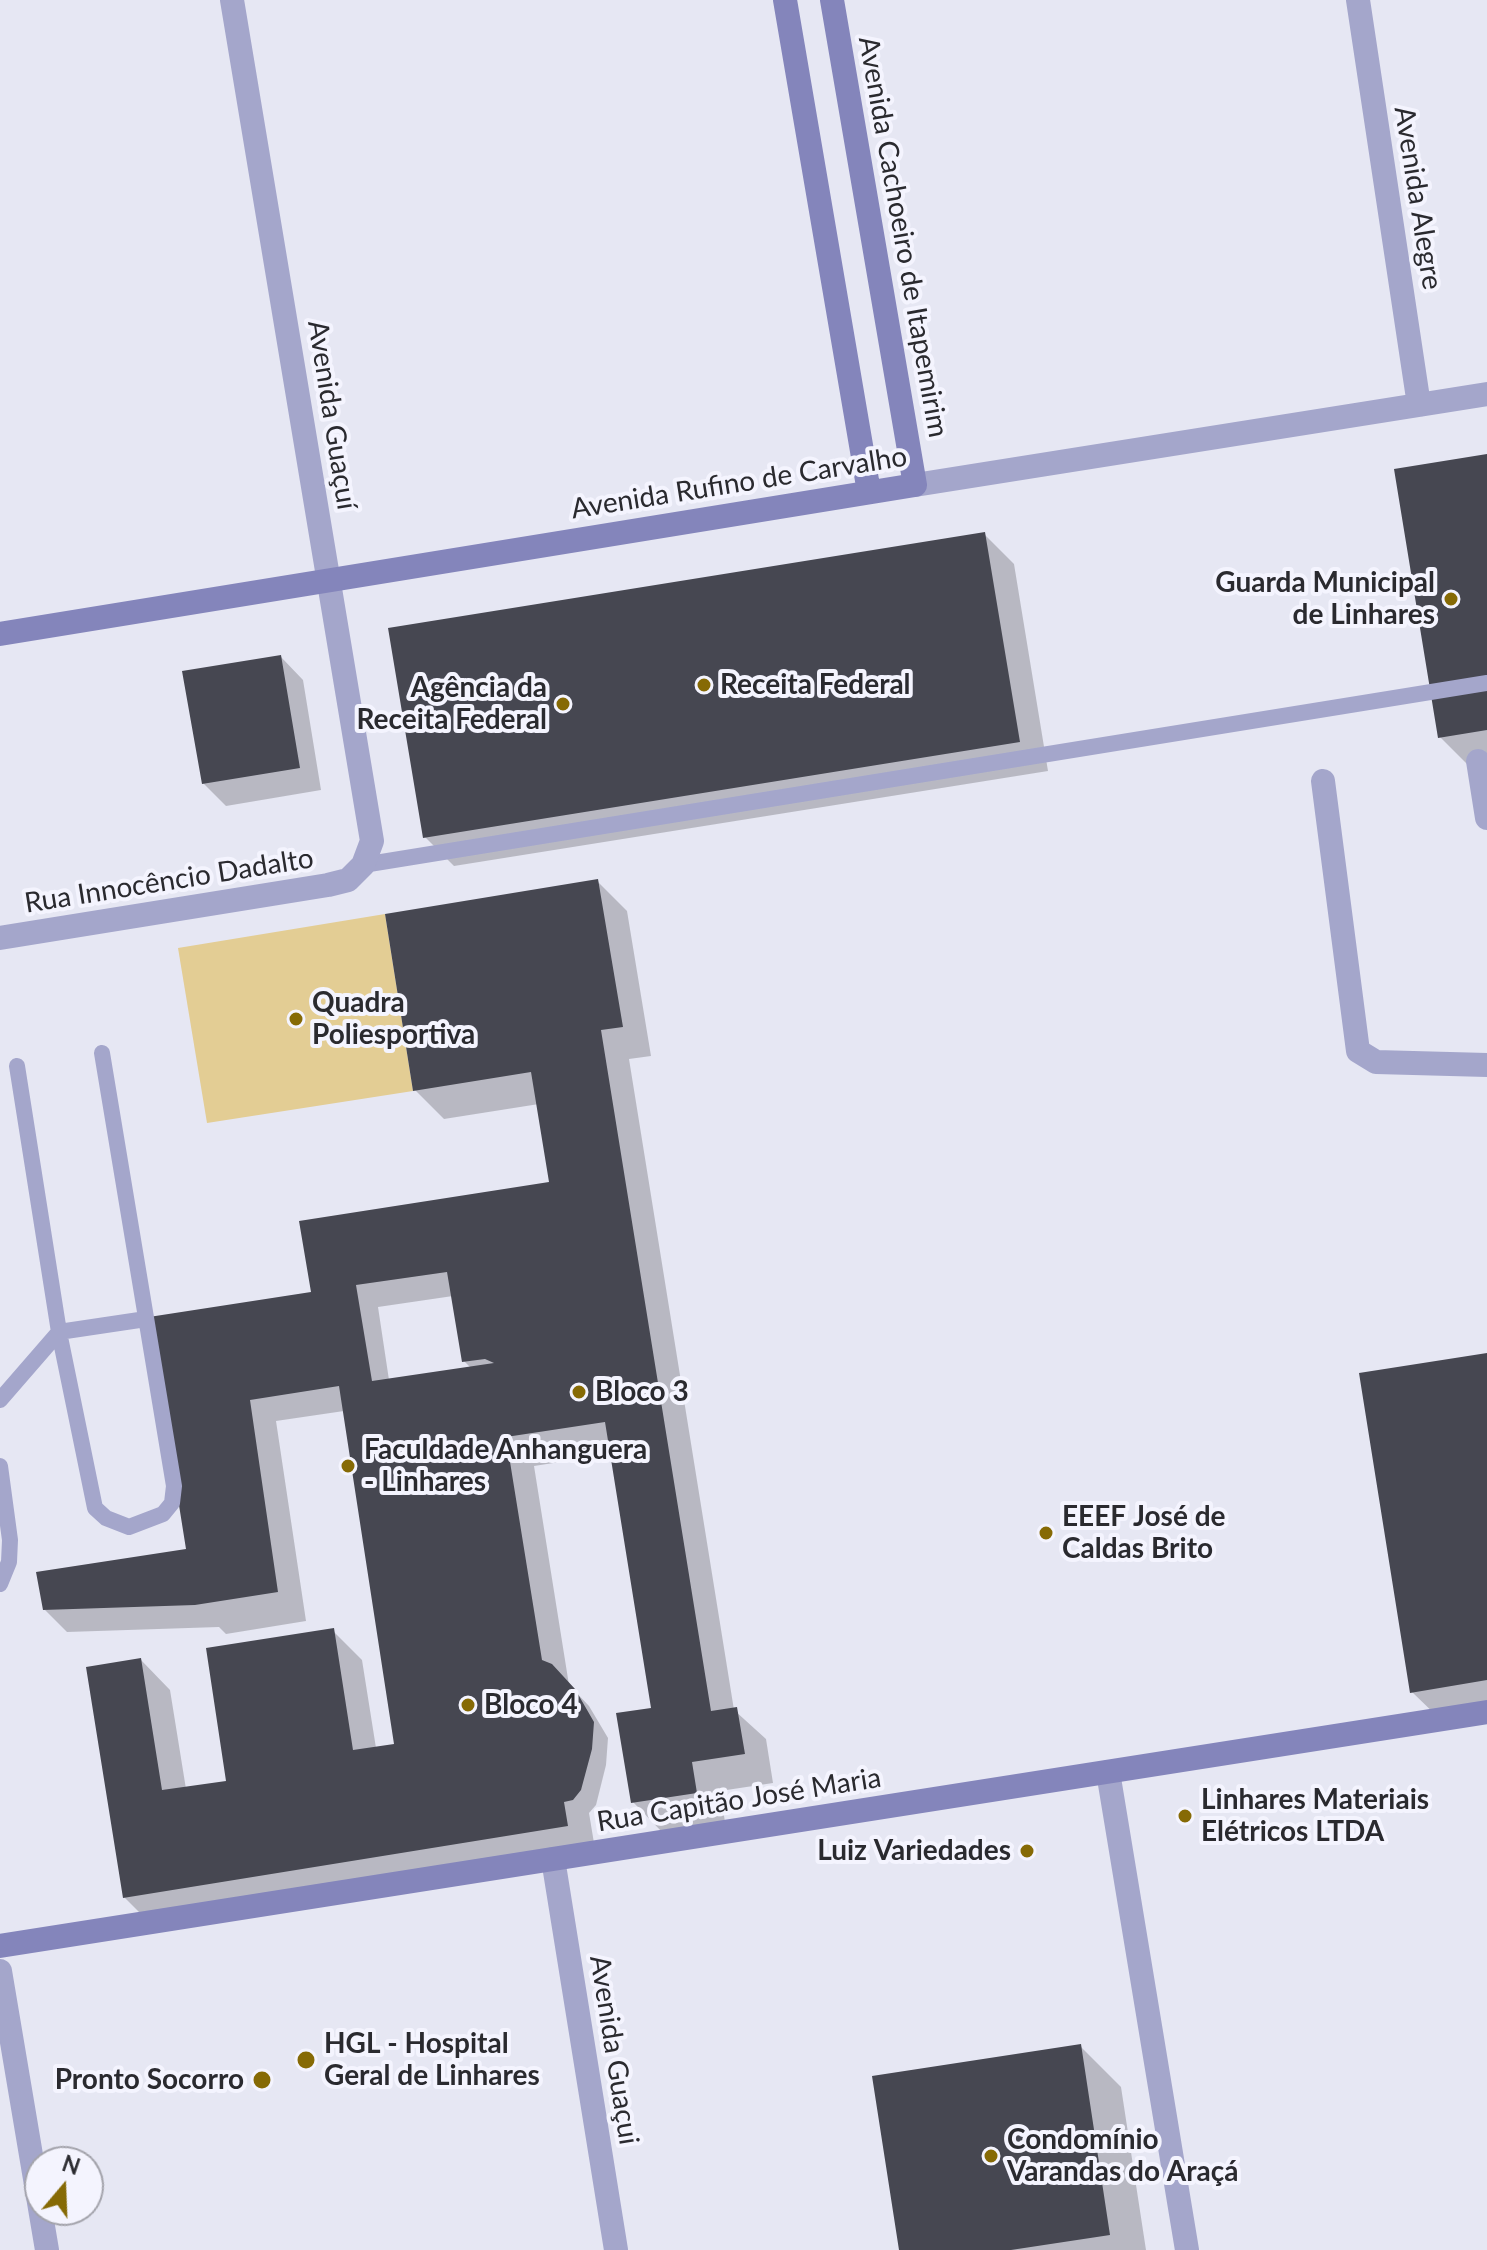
<!DOCTYPE html>
<html>
<head>
<meta charset="utf-8">
<style>
	body { margin:0 }
	#map { position:relative; width:1487px; height:2250px; overflow:hidden; background:#e6e7f3; font-family:Lato,sans-serif }
	canvas { display:block }
	.north { position:absolute; left:24px; top:2146px; width:80px; height:80px; box-sizing:border-box; background:#f4f4fe; border:2px solid #a3a3ab; border-radius:50%; rotate:19deg; font-size:22px; font-weight:700; line-height:32px; text-align:center; color:#2a2a2f }
	.north::after { content:''; display:block; margin:auto; width:28px; height:36px; background:#866a05; clip-path:polygon(50% 0,100% 100%,50% 72%,0 100%) }
</style>
</head>
<body>
<div id="map">
<canvas width="1487" height="2250"></canvas>
<div class="north">N</div>
</div>
<script>
const ctx = document.querySelector('canvas').getContext('2d');
ctx.lineJoin = 'round';
function fillPath(path, color) { ctx.fillStyle = color; ctx.fill(path, 'evenodd'); }
const toPath = rows => new Path2D(rows.map(r => 'M' + r).join(''));
function stroke(path, color, width, dash) { ctx.strokeStyle = color; ctx.lineWidth = width; ctx.lineCap = dash ? 'butt' : 'round'; ctx.setLineDash(dash || []); ctx.stroke(path); }
function label(font, color, halo, rows, align = 'center') {
  ctx.font = font + ' Lato,sans-serif'; ctx.lineWidth = 8; ctx.setLineDash([]); ctx.textBaseline = 'middle'; ctx.strokeStyle = halo; ctx.fillStyle = color; for (const [text, x, y, turn = 0] of rows) {
    ctx.save(); ctx.translate(x, y); ctx.rotate((+turn || 0) * Math.PI / 180); ctx.textAlign = isNaN(turn) ? turn : align; if (halo) ctx.strokeText(text, 0, 0); ctx.fillText(text, 0, 0); ctx.restore();
  }
}
fillPath(toPath([
	[385,914,413,1091,207,1123,178,948]
]), '#e3cd94');
fillPath(toPath([
	[1487,456,1487,763,1469,766,1440,737],
	[985,535,1014,564,1048,771,454,866,425,837],
	[281,657,303,680,321,790,226,806,203,783],
	[598,882,627,911,651,1056,629,1059,734,1710,766,1739,773,1783,720,1791,725,1822,662,1832,633,1802,653,1709,612,1454,534,1466,569,1685,589,1706,608,1738,606,1765,596,1805,589,1813,596,1855,154,1927,124,1897,141,1660,170,1690,186,1789,228,1782,333,1631,362,1660,376,1748,396,1745,344,1411,276,1421,306,1621,226,1634,219,1627,67,1632,45,1610,188,1551,151,1319,313,1294,552,1184,539,1104,444,1119,415,1090],
	[453,1296,464,1361,471,1368,389,1380,378,1307],
	[1487,1356,1487,1714,1442,1721,1412,1692],
	[1080,2046,1121,2087,1146,2250,901,2250]
]), '#0003');
fillPath(toPath([
	[1487,454,1487,730,1438,738,1394,469],
	[985,532,1020,742,423,838,388,628],
	[281,655,300,768,202,784,182,671],
	[598,879,623,1027,601,1030,711,1711,737,1707,745,1754,692,1762,697,1793,631,1803,616,1713,651,1708,605,1422,506,1437,542,1660,552,1664,575,1689,594,1722,592,1749,581,1790,573,1800,564,1802,568,1826,123,1898,86,1667,141,1658,162,1790,226,1781,206,1648,334,1628,353,1750,394,1744,339,1386,250,1400,278,1592,195,1605,43,1610,36,1572,186,1549,149,1317,311,1292,299,1221,549,1182,531,1072,413,1091,385,914],
	[447,1272,462,1362,485,1359,494,1363,372,1381,356,1285],
	[1487,1353,1487,1680,1410,1693,1359,1373],
	[1081,2044,1110,2235,1011,2250,899,2250,872,2076]
]), '#464751');
stroke(toPath([
	[363,865,1487,683],
	[17,1066,59,1332,95,1508,106,1518,129,1527,163,1514,172,1503,174,1486,102,1053],
	[0,1400,59,1332,146,1319],
	[0,1466,10,1540,9,1562,0,1584]
]), '#a4a6cb', 16);
stroke(toPath([
	[1358,0,1419,405],
	[915,485,1487,394],
	[1478,761,1487,818],
	[1323,781,1358,1051,1376,1062,1487,1065],
	[0,938,328,885,348,880,363,865,372,841,232,0],
	[1108,1772,1187,2250],
	[553,1859,616,2250],
	[0,1971,47,2250]
]), '#a4a6cb', 24);
stroke(toPath([
	[785,0,869,492],
	[0,634,915,485,832,0],
	[0,1946,1487,1712]
]), '#8485bb', 24);
for (const [x, y, r, color] of [
	[1451,599,8,"#866a05"],
	[704,685,8,"#866a05"],
	[563,704,8,"#866a05"],
	[296,1019,8,"#866a05"],
	[579,1392,8,"#866a05"],
	[348,1466,8,"#866a05"],
	[1046,1533,8,"#866a05"],
	[468,1705,8,"#866a05"],
	[1185,1816,8,"#866a05"],
	[1027,1851,8,"#866a05"],
	[306,2060,10,"#866a05"],
	[262,2080,10,"#866a05"],
	[991,2156,8,"#866a05"]
]) { const dot = new Path2D(); dot.arc(x, y, r, 0, 2 * Math.PI); ctx.fillStyle = color; ctx.fill(dot); stroke(dot, '#f4f4fe', 3); }
label('28px', '#2a2a2f', '#f4f4fe', [
	["Avenida Alegre",1418,198,81],
	["Avenida Cachoeiro de Itapemirim",903,237,80],
	["Avenida Guaçuí",332,415,81],
	["Avenida Rufino de Carvalho",739,483,-9],
	["Rua Innocêncio Dadalto",169,881,-9],
	["Rua Capitão José Maria",739,1800,-9],
	["Avenida Guaçui",614,2050,81]
]);
label('bold 28px', '#2a2a2f', '#f4f4fe', [
	["Guarda Municipal",1435,583,"right"],
	["de Linhares",1435,615,"right"],
	["Receita Federal",720,685],
	["Agência da",547,688,"right"],
	["Receita Federal",547,720,"right"],
	["Quadra",312,1003],
	["Poliesportiva",312,1035],
	["Bloco 3",595,1392],
	["Faculdade Anhanguera",364,1450],
	["- Linhares",364,1482],
	["EEEF José de",1062,1517],
	["Caldas Brito",1062,1549],
	["Bloco 4",484,1705],
	["Linhares Materiais",1201,1800],
	["Elétricos LTDA",1201,1832],
	["Luiz Variedades",1011,1851,"right"],
	["HGL - Hospital",324,2044],
	["Geral de Linhares",324,2076],
	["Pronto Socorro",244,2080,"right"],
	["Condomínio",1007,2140],
	["Varandas do Araçá",1007,2172]
], 'left');
</script>
</body>
</html>
